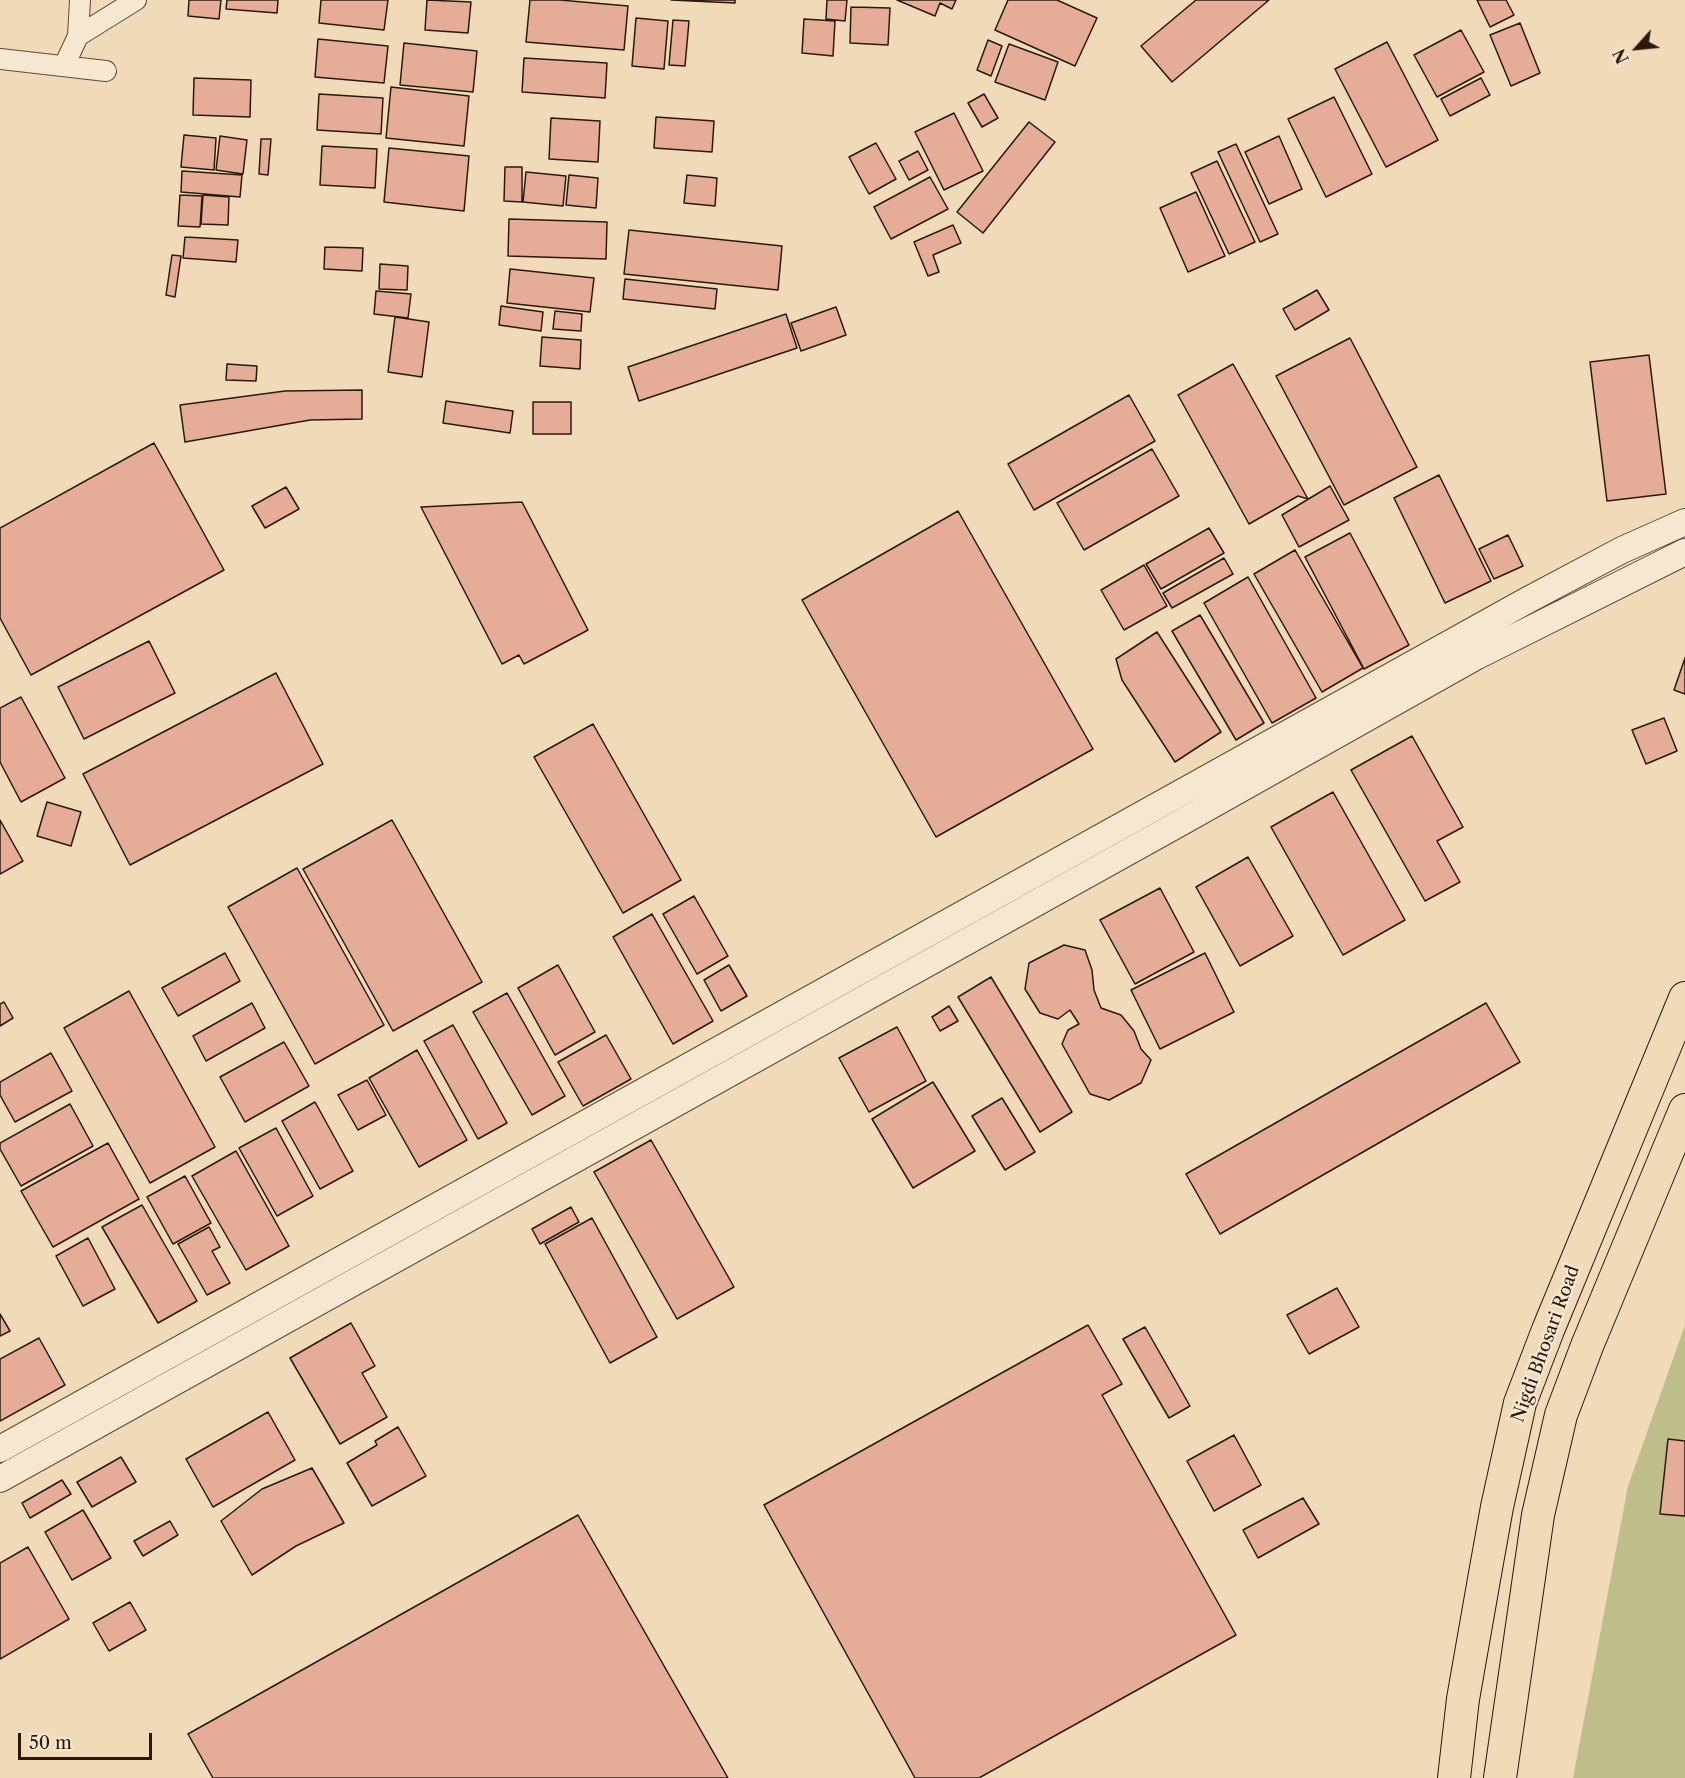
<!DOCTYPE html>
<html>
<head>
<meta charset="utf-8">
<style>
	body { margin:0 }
	#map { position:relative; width:1685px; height:1778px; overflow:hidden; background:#f1dab7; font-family:"Libre Caslon Text",serif }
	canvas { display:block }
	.north { position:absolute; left:1607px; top:18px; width:60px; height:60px; -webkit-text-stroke:4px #f6e7d0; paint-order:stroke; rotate:243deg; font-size:16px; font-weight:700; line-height:24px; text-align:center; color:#2b1910 }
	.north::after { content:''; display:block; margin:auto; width:21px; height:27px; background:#2b1910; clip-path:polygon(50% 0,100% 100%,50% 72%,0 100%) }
	.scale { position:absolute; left:18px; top:1733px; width:134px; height:27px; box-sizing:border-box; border:3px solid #2b1910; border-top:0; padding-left:8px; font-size:18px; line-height:21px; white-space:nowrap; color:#2b1910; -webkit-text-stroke:4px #f6e7d0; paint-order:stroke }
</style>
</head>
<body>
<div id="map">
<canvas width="1685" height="1778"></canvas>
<div class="north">N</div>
<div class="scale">50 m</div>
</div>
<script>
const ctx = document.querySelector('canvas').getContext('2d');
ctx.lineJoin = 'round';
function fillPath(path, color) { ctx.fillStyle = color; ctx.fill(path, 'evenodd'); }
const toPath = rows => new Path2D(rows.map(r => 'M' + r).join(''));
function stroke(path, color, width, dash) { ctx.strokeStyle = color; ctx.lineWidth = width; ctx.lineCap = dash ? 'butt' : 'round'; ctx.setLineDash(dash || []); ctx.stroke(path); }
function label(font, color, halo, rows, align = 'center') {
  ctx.font = font + ' "Libre Caslon Text",serif'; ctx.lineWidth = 4.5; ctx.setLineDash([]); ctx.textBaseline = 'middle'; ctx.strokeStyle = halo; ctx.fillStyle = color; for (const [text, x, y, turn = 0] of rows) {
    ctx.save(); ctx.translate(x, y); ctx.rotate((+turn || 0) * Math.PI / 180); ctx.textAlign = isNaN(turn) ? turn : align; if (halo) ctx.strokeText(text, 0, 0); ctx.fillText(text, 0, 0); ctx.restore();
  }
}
fillPath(toPath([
	[1685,1325,1685,1778,1573,1778,1628,1486]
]), '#bebe8b');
const building = toPath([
	[189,0,221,0,219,19,188,16,189,0],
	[227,0,278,0,277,13,226,9,227,0],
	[321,0,388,0,384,30,319,23,321,0],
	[427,0,471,2,468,33,425,30,427,0],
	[530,0,560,0,628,6,624,50,526,42,530,0],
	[671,0,735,0,735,3,671,0],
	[827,0,847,0,845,21,826,19,827,0],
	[897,0,956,0,952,9,940,3,935,16,897,0],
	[1008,0,1057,0,1097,18,1075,66,995,30,1008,0],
	[1196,0,1269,0,1172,82,1141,46,1196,0],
	[1477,0,1506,0,1514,15,1490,27,1477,0],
	[851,7,890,8,888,45,850,43,851,7],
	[636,18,668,21,664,69,632,66,636,18],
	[804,19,835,21,833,56,802,53,804,19],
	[673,20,689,21,685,66,669,65,673,20],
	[1520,23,1540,73,1511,86,1490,35,1520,23],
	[1461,30,1484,72,1437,97,1414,55,1461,30],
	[318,39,388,46,384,83,315,77,318,39],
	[988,40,1002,46,991,76,977,70,988,40],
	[1387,42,1438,140,1386,167,1335,69,1387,42],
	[404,43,477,51,473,92,400,85,404,43],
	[1009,44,1058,62,1045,100,995,82,1009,44],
	[524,58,607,63,605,98,522,92,524,58],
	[194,78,251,80,250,117,193,115,194,78],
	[1481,78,1490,95,1450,116,1441,99,1481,78],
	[391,87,469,96,464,146,386,138,391,87],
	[319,94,383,98,381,134,317,130,319,94],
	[984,94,998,118,982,127,968,103,984,94],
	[1334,97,1372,174,1326,197,1288,119,1334,97],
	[954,113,983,171,944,190,915,132,954,113],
	[656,117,714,121,712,152,654,148,656,117],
	[551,118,600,121,598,162,549,159,551,118],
	[1029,122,1055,142,983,233,957,212,1029,122],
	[184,135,216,138,214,170,181,167,184,135],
	[220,136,247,140,243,174,216,170,220,136],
	[1279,136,1302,189,1269,204,1245,152,1279,136],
	[261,139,271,139,268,175,259,174,261,139],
	[876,143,896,179,869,194,849,157,876,143],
	[1236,144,1278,234,1260,242,1218,152,1236,144],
	[322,146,377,149,375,188,320,185,322,146],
	[389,148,469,156,464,211,384,202,389,148],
	[918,151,928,170,909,180,899,161,918,151],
	[1217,161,1255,242,1229,254,1191,173,1217,161],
	[505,167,522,167,522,202,504,201,505,167],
	[182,171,242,175,240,197,181,192,182,171],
	[526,172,566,176,563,206,523,202,526,172],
	[569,175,598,178,596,208,566,205,569,175],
	[687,175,717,178,715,206,684,203,687,175],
	[930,177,948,209,891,239,874,207,930,177],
	[1196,192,1225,256,1188,272,1160,208,1196,192],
	[180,195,202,196,200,227,178,226,180,195],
	[203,195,229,197,228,225,201,224,203,195],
	[509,219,607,222,606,259,508,256,509,219],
	[953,225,961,243,933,255,939,272,928,276,914,242,953,225],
	[629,230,782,246,778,290,624,274,629,230],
	[185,237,238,240,236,262,183,258,185,237],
	[325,247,363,248,362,271,324,269,325,247],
	[172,255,181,256,175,297,166,295,172,255],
	[380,264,408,266,407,290,379,289,380,264],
	[510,269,594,278,590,312,507,303,510,269],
	[625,279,717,289,715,309,623,299,625,279],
	[1317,290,1329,310,1295,330,1283,309,1317,290],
	[376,291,411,294,408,318,374,314,376,291],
	[501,306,543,312,541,331,499,325,501,306],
	[836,307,846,335,801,351,791,323,836,307],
	[555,311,582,314,581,331,553,329,555,311],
	[786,314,797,348,639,401,628,367,786,314],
	[395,317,429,322,422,377,388,372,395,317],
	[542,337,581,340,580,369,540,366,542,337],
	[1350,338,1417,467,1344,505,1276,376,1350,338],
	[1649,355,1666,494,1607,501,1590,362,1649,355],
	[227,364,257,366,256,381,226,380,227,364],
	[1233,364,1308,499,1298,496,1249,524,1178,395,1233,364],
	[362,390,362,419,310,420,185,442,180,405,285,391,362,390],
	[1129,395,1155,441,1034,510,1008,464,1129,395],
	[446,401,513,411,510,433,443,423,446,401],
	[533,402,571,402,571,434,533,434,533,402],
	[154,443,224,570,31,675,0,618,0,528,154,443],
	[1152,449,1179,496,1084,550,1057,503,1152,449],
	[1439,475,1491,581,1445,603,1394,498,1439,475],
	[1330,486,1349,520,1299,547,1282,515,1330,486],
	[286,487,299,509,265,528,252,506,286,487],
	[522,502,588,630,524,664,519,655,502,664,421,507,522,502],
	[958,511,1093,749,936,837,802,600,958,511],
	[1209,528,1224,553,1161,589,1146,564,1209,528],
	[1350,533,1409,645,1364,669,1305,557,1350,533],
	[1508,535,1523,566,1494,579,1479,549,1508,535],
	[1295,550,1363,668,1322,692,1254,574,1295,550],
	[1224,558,1233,574,1172,608,1163,593,1224,558],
	[1144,565,1167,606,1124,630,1101,590,1144,565],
	[1248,577,1316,698,1272,723,1204,603,1248,577],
	[1200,615,1264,723,1236,740,1172,631,1200,615],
	[1157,632,1221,732,1175,762,1122,680,1116,659,1157,632],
	[149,641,175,693,84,739,58,687,149,641],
	[1685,658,1685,694,1674,690,1685,658],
	[276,673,323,764,130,865,83,774,276,673],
	[21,697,65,778,21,802,0,762,0,708,21,697],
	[1664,718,1677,751,1646,764,1632,730,1664,718],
	[593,724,681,880,623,913,534,757,593,724],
	[1412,736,1463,827,1437,841,1460,882,1425,901,1351,770,1412,736],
	[1333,792,1405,920,1343,955,1271,827,1333,792],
	[47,802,81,812,71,846,37,836,47,802],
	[0,820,23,861,0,874,0,820],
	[392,820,482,982,393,1031,303,869,392,820],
	[1248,857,1293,936,1240,966,1196,887,1248,857],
	[297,868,384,1025,315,1064,228,907,297,868],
	[1160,888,1194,952,1135,984,1100,920,1160,888],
	[694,896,728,956,697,974,663,914,694,896],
	[652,914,713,1021,673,1044,613,937,652,914],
	[1064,945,1085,950,1092,970,1094,990,1101,1008,1121,1015,1134,1031,1141,1049,1151,1060,1141,1083,1109,1100,1090,1094,1062,1044,1068,1030,1079,1024,1070,1010,1058,1019,1040,1013,1025,989,1029,963,1064,945],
	[225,953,240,981,178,1016,162,988,225,953],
	[1205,953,1234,1012,1160,1049,1131,990,1205,953],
	[558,965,595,1032,555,1055,518,988,558,965],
	[729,965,747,996,721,1011,704,980,729,965],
	[991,977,1072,1112,1040,1132,958,997,991,977],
	[129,991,215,1147,150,1183,64,1028,129,991],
	[507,993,565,1096,532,1115,473,1012,507,993],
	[4,1002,13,1018,0,1026,0,1004,4,1002],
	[252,1003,265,1028,206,1061,193,1036,252,1003],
	[1486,1003,1520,1062,1220,1234,1186,1174,1486,1003],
	[949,1006,958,1021,940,1031,932,1017,949,1006],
	[453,1025,507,1123,478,1139,424,1041,453,1025],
	[897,1027,926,1081,869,1112,839,1058,897,1027],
	[606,1035,631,1079,583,1106,558,1062,606,1035],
	[284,1042,309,1086,245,1122,220,1077,284,1042],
	[417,1050,467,1140,419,1167,369,1078,417,1050],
	[51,1053,72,1091,15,1122,0,1095,0,1082,51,1053],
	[367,1080,386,1115,358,1130,338,1095,367,1080],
	[933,1082,975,1151,913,1188,872,1119,933,1082],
	[1002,1098,1035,1152,1005,1170,972,1116,1002,1098],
	[315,1102,353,1171,320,1189,282,1121,315,1102],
	[70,1104,93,1146,21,1186,0,1149,0,1143,70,1104],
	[276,1128,313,1196,277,1216,239,1148,276,1128],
	[651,1140,734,1287,677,1319,594,1172,651,1140],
	[108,1143,139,1199,53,1247,21,1191,108,1143],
	[236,1151,289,1246,246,1270,192,1176,236,1151],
	[185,1176,211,1223,173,1244,147,1197,185,1176],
	[142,1205,197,1301,158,1323,102,1227,142,1205],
	[571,1207,579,1222,540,1244,532,1229,571,1207],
	[592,1218,657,1337,610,1363,545,1244,592,1218],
	[209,1227,220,1247,212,1251,230,1283,207,1295,178,1244,209,1227],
	[88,1238,115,1289,83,1306,56,1256,88,1238],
	[1337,1288,1359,1327,1309,1354,1287,1315,1337,1288],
	[0,1314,10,1331,0,1336,0,1314],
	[351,1323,375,1366,362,1373,387,1417,340,1444,290,1358,351,1323],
	[1088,1325,1122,1384,1102,1395,1236,1635,979,1778,915,1778,764,1505,1088,1325],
	[1145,1327,1190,1406,1169,1418,1123,1339,1145,1327],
	[39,1338,65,1385,0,1421,0,1359,39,1338],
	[268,1412,295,1460,213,1507,186,1459,268,1412],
	[398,1427,426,1476,372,1506,347,1463,377,1445,375,1441,398,1427],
	[1234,1435,1261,1485,1214,1511,1187,1461,1234,1435],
	[1668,1439,1685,1441,1685,1516,1660,1514,1668,1439],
	[121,1457,136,1482,92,1507,77,1482,121,1457],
	[312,1468,344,1523,296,1546,252,1575,221,1521,262,1489,312,1468],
	[62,1480,71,1494,30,1518,22,1503,62,1480],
	[1303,1498,1319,1524,1258,1558,1243,1530,1303,1498],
	[83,1510,111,1558,72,1580,45,1532,83,1510],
	[578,1515,728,1778,213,1778,188,1734,578,1515],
	[170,1521,178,1535,143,1556,134,1541,170,1521],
	[28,1547,69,1619,0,1659,0,1563,28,1547],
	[130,1602,146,1630,109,1651,93,1623,130,1602]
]);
fillPath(building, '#e5ad97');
stroke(building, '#2b1910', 1.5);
const minor = toPath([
	[78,36,136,0],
	[0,59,106,71],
	[64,66,78,36,80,0]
]);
const tertiary = toPath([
	[0,1449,1526,601,1622,550,1685,522],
	[0,1479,1180,823,1477,656,1685,552]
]);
const primary = toPath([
	[1454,1778,1463,1699,1486,1568,1497,1507,1520,1403,1548,1330,1685,998],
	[1500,1778,1538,1515,1561,1415,1587,1346,1685,1110]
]);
stroke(minor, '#5c493a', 22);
stroke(tertiary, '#5c493a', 28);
stroke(primary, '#2b1910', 34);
stroke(minor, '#f6e7d0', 20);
stroke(tertiary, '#f6e7d0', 26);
stroke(primary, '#f1dab7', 32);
label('18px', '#2b1910', '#f6e7d0', [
	["Nigdi Bhosari Road",1546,1344,-70]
]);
</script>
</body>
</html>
